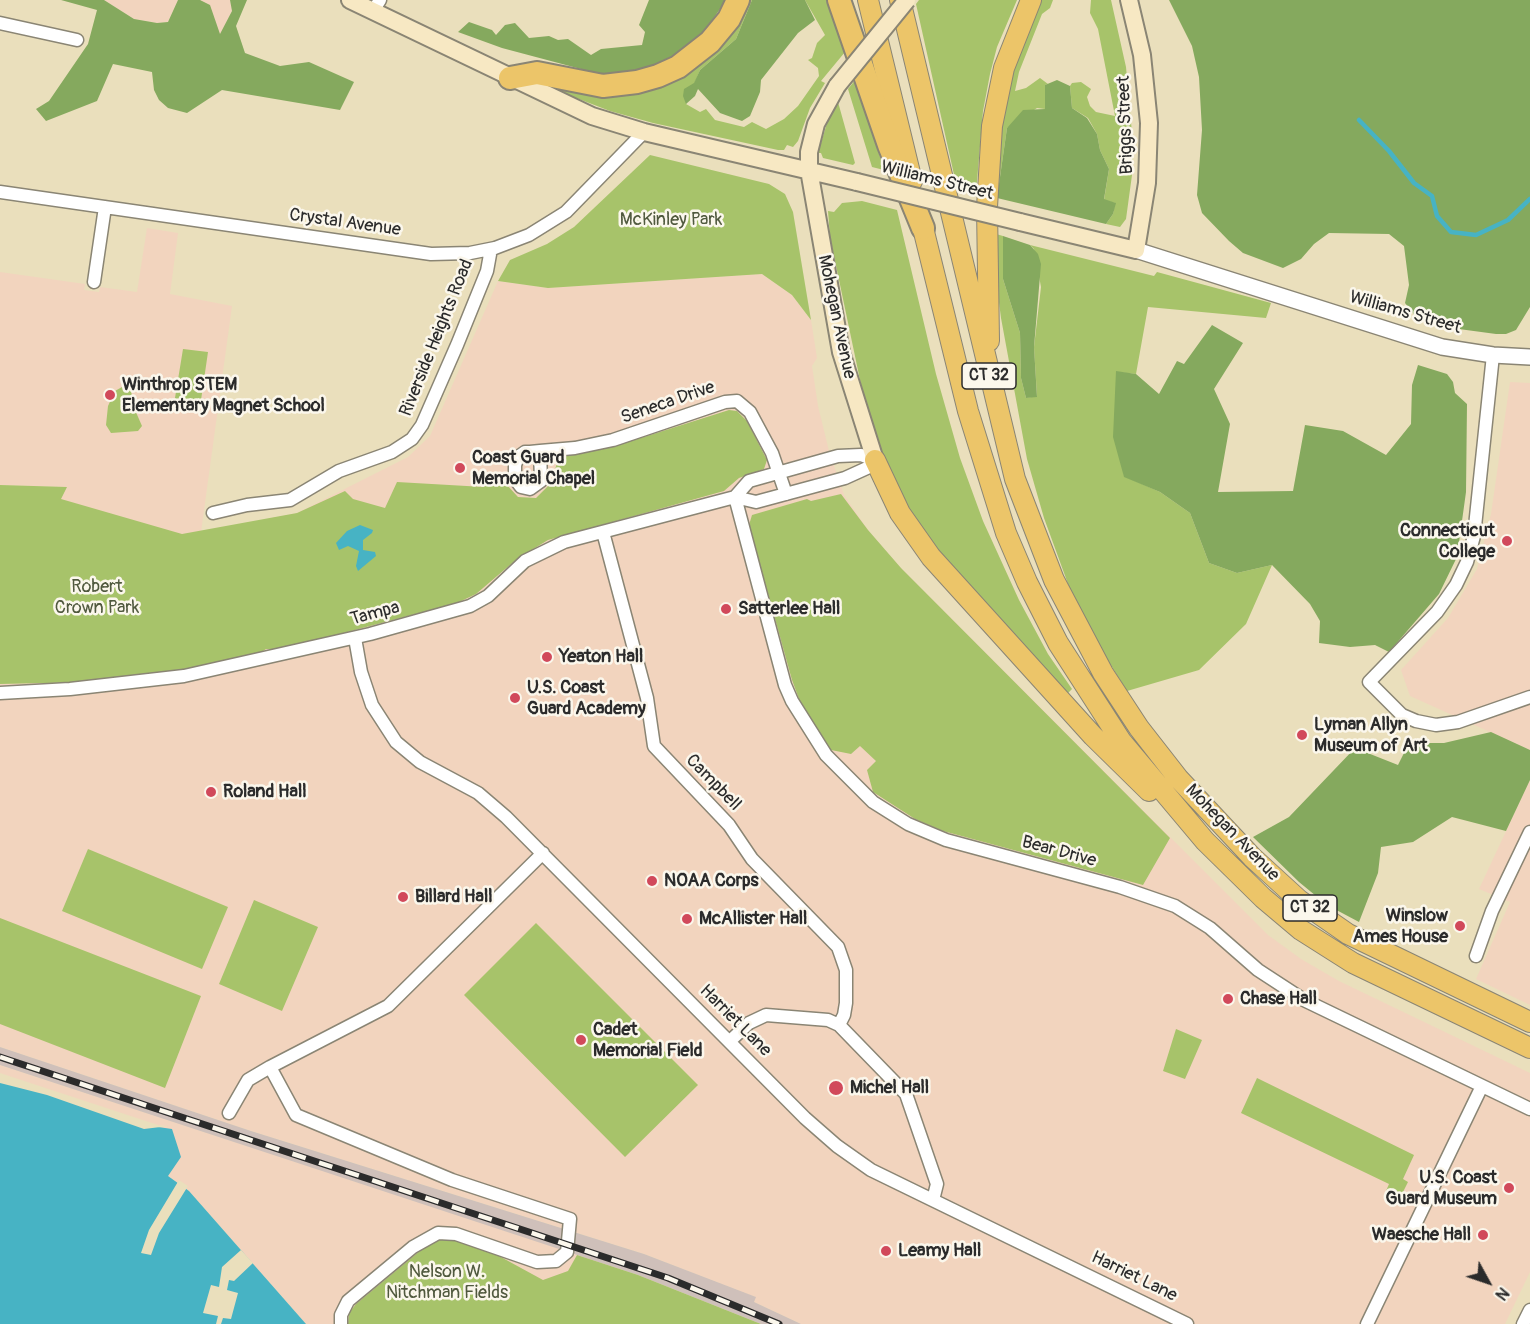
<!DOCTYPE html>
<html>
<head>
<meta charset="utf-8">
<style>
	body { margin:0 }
	#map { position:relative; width:1530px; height:1324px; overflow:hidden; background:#eadfbc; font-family:Pangolin,sans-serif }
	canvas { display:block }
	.north { position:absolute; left:1458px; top:1252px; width:60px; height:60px; -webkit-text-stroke:4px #fbf7ec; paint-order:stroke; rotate:130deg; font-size:16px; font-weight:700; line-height:24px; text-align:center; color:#2b2b2b }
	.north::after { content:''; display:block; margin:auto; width:21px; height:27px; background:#2b2b2b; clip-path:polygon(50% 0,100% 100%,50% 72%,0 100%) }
</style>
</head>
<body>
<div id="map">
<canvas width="1530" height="1324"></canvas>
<div class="north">N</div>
</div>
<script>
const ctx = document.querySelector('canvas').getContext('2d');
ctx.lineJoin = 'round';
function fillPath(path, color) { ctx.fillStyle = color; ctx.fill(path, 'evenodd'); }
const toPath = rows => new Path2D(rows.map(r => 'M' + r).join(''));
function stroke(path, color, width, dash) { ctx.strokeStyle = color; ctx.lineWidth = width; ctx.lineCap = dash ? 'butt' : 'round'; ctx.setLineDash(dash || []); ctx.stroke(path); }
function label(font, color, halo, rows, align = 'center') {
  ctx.font = font + ' Pangolin,sans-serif'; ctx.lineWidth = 5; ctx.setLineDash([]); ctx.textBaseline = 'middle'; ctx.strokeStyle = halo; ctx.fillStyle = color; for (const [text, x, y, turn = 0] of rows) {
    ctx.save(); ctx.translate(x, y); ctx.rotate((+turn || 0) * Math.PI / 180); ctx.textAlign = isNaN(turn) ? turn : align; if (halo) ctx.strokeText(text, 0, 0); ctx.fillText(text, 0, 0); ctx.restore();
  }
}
fillPath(toPath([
	[104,0,178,0,168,22,157,23,134,19],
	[200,0,230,0,232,11,220,35,210,5],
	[147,228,178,233,170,294,232,306,201,532,297,513,408,457,430,436,498,281,548,288,762,274,792,295,811,320,817,358,812,366,818,406,829,451,844,495,868,530,901,568,1268,935,1301,959,1339,981,1530,1073,1530,1272,1505,1324,801,1324,754,1302,755,1297,644,1254,251,1131,0,1047,0,589,66,487,0,485,0,272,85,284,84,290,99,292,100,287,137,292],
	[1510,382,1530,383,1530,750,1410,696,1401,670,1448,618,1477,569,1491,514],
	[1530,780,1530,1005,1476,979,1510,902,1479,889],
	[0,1065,607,1264,761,1324,306,1324,189,1191,168,1176,158,1127,0,1076]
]), '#f2d4be');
fillPath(toPath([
	[0,1047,251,1131,644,1254,756,1297,754,1302,801,1324,761,1324,638,1275,0,1065]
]), '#cfc0ba');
fillPath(toPath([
	[745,0,752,0,736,39,700,70,686,104,700,112,706,109,715,120,744,127,752,122,766,129,784,119,798,106,819,76,818,68,808,60,812,58,817,43,825,35,805,0,826,0,845,52,821,81,825,83,810,108,798,141,793,147,787,145,784,150,778,150,653,123,610,111,558,91,560,86,628,92],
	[919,0,1017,0,997,47,990,74,983,111,976,193,957,188,916,4],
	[1041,0,1053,0,1050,8,1042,14,1019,72,1015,91,1026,88,1040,78,1048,84,1045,85,1047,105,1045,109,1037,108,1007,128,997,198,995,152,1006,91],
	[1091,0,1111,0,1126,67,1133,144,1132,175,1126,219,1120,227,1106,224,1113,214,1115,203,1104,200,1109,169,1100,150,1097,134,1088,118,1072,108,1070,86,1072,83,1081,82,1091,89,1087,97,1090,106,1096,112,1115,116,1098,29,1090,13],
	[856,79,884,170,872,167,848,89],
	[838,102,855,163,853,165,823,158,821,153,818,153,827,123],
	[650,155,769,184,785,194,793,212,811,320,792,295,762,274,548,288,498,281,510,260,547,244,574,227],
	[862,201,897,210,936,374,960,458,983,521,1019,600,1048,654,1072,689,1067,694,941,563,893,495,864,399,830,237,828,211,834,212,842,203],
	[996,234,1003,236,1003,279,1020,333,1021,378,1026,398,1037,396,1034,347,1041,287,1034,249,1030,245,1154,276,1157,272,1271,303,1266,318,1148,307,1136,374,1116,372,1124,476,1160,492,1190,513,1209,563,1237,573,1272,565,1246,624,1199,670,1127,691,1079,614,1044,518,1027,459,1001,318,996,279],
	[183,349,208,352,200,407,174,404],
	[122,387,126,386,131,391,135,410,142,426,138,431,111,433,106,425,108,406,115,391],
	[729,410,737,411,747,421,767,460,764,469,739,478,724,491,548,540,517,559,476,594,457,603,283,649,266,649,257,655,183,670,93,682,0,684,0,485,67,487,61,499,182,534,297,513,345,491,353,499,385,508,397,482,484,487,485,482,506,484,518,497,536,498,551,483,557,463,554,461,558,458,625,443],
	[841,494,868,530,901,568,1170,838,1143,885,943,831,915,819,873,792,867,770,876,761,860,746,851,754,831,750,802,707,792,680,749,525,752,515,807,499,811,501],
	[88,849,228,907,202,969,62,911],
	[254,900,318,927,282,1011,219,984],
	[0,918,201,996,165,1088,0,1024],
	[536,923,698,1085,625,1157,464,995],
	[1176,1029,1202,1040,1185,1079,1163,1071],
	[1257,1078,1414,1155,1403,1179,1408,1182,1400,1198,1386,1191,1389,1184,1241,1113],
	[442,1239,456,1241,499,1256,543,1280,568,1271,577,1255,638,1275,761,1324,348,1324,349,1313,356,1304,427,1245]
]), '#a7c36a');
fillPath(toPath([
	[61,0,104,0,134,19,157,23,168,22,178,0,200,0,210,5,220,34,232,11,230,0,247,0,236,26,245,53,280,66,309,62,354,82,340,110,222,90,187,113,168,108,159,100,154,90,152,72,113,64,97,101,46,121,36,109,49,101,88,44,97,10],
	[649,0,726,0,705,31,670,61,639,74,611,77,502,48,458,32,469,22,492,30,496,35,505,25,515,23,529,38,549,36,558,40,568,39,591,55,601,49,642,45,645,32,639,25],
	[752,0,805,0,815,20,798,33,761,80,760,92,750,116,742,121,720,113,698,89,695,96,686,104,683,96,684,89,694,83,700,70,736,39],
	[1169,0,1530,0,1530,307,1516,330,1506,334,1496,334,1444,327,1417,318,1405,303,1409,285,1404,246,1389,234,1329,233,1314,244,1301,259,1283,268,1243,253,1229,241,1202,213,1197,195,1202,130,1199,77,1192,46],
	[1057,80,1070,86,1072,108,1087,118,1097,134,1100,150,1109,169,1104,199,1116,203,1113,214,1106,224,997,198,1007,128,1023,110,1045,109,1045,85],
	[1003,236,1030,245,1038,254,1041,264,1034,347,1037,397,1026,398,1021,378,1020,333,1003,279],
	[1212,325,1243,343,1214,389,1230,424,1218,492,1293,491,1305,425,1343,431,1386,455,1411,424,1412,385,1418,365,1447,374,1453,382,1455,393,1467,404,1466,492,1457,557,1439,594,1389,652,1375,645,1350,647,1319,643,1320,621,1310,604,1272,565,1237,573,1209,563,1190,513,1160,492,1124,477,1113,437,1116,371,1136,374,1159,394,1177,361,1184,364],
	[1491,732,1530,750,1530,780,1506,831,1452,817,1413,842,1381,847,1378,873,1359,922,1327,905,1299,882,1253,837,1289,817,1355,748,1398,765,1409,743,1444,743]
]), '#85a95e');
fillPath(toPath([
	[360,525,373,530,372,533,363,540,363,550,375,552,376,556,358,571,356,566,359,551,348,546,339,550,336,543,347,531],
	[0,1076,158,1127,172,1129,181,1157,168,1176,189,1191,306,1324,0,1324]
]), '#47b3c4');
fillPath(toPath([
	[0,1073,158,1125,169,1126,144,1129,47,1095,0,1083],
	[179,1180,188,1186,159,1233,151,1255,141,1253,149,1230],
	[241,1250,253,1263,234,1281,229,1280,227,1290,238,1293,231,1319,223,1318,221,1324,216,1324,218,1316,203,1313,211,1285,219,1287,222,1267]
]), '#eadfbc');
stroke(toPath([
	[1359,120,1389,151,1414,183,1432,196,1437,216,1451,232,1476,235,1508,220,1530,199]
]), '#47b3c4', 4.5);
const minor = toPath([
	[373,11,380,0],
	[0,23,77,40],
	[0,192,431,254,470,253,495,248,529,235,566,212,644,132],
	[94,282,105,207],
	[1493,355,1474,536,1467,562,1456,585,1437,612,1369,682,1402,715,1416,721,1436,725,1458,722,1530,697],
	[540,451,541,481,530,489,521,487,515,479,515,465,518,457,525,452,530,452,540,451,575,448,613,440,725,402,737,401,750,412,772,453,786,494],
	[735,497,785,685,792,701,826,755,873,802,908,824,946,840,1120,887,1175,906,1210,928,1258,970,1304,1000,1530,1109],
	[213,513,247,505,290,500,339,471,392,452,412,439,422,425,457,345,487,271,491,249],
	[603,532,647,698,654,746,729,825,752,859,838,947,846,970,846,1003,844,1015,839,1025],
	[355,638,361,672,372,705,396,742,420,762,478,793,506,817,805,1118,837,1146,871,1170,1187,1324],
	[0,693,70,689,184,676,370,634,470,606,488,596,525,561,564,542,735,497,756,502,845,478,867,468,875,460,861,455,838,456,749,481,735,497],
	[1476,956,1492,911,1530,832],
	[730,1041,749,1023,766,1015,828,1020,839,1025,906,1094,937,1184,933,1200],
	[229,1113,248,1080,270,1067],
	[341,1324,341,1315,348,1301,413,1247,438,1233,456,1234,537,1262,556,1261,567,1252,570,1219,452,1180,296,1115,270,1067,388,1006,543,853],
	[1367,1324,1482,1086],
	[1523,1324,1530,1310]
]);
const tertiary = toPath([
	[1136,250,1442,347,1493,355,1530,357]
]);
const secondary = toPath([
	[350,0,592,116,644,132,857,182],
	[837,86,816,124,809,152,809,170,841,352,875,460],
	[1020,222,1136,250,1147,183,1149,123,1142,55,1129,0]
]);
const primary = toPath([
	[868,0,912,181]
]);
const trunk = toPath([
	[900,0,1015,479,1054,580,1103,673,1139,728,1178,778,1252,857,1299,900,1348,934,1530,1022],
	[923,228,968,411,1006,533,1027,582,1058,643,1121,741,1205,841,1263,898,1301,930,1353,963,1530,1048],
	[989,341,987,207,992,126,1004,68,1031,0],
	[875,460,900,513,931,557,1093,736,1149,791]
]);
const motorway = toPath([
	[839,0,889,145,923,228],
	[510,78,537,73,603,86,637,82,658,76,678,67,710,42,729,19,738,0]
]);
stroke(minor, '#8a8574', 15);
stroke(tertiary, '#8a8574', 18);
stroke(secondary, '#8a8574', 20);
stroke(primary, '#8a8574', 22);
stroke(trunk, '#8a8574', 22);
stroke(motorway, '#8a8574', 26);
stroke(minor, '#fff', 12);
stroke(tertiary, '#fff', 15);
stroke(secondary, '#f7e8c3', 16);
stroke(primary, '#ecc569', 20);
stroke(trunk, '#ecc569', 20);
stroke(motorway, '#ecc569', 22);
const rail = toPath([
	[0,1057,668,1278,779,1324]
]);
stroke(rail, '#2b2b2b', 7);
stroke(rail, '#fbf7ec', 4.5, [14]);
const secondaryBridge = toPath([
	[837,86,907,0],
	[857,182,1020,222]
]);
stroke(secondaryBridge, '#8a8574', 20, []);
stroke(secondaryBridge, '#f7e8c3', 16);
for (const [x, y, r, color] of [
	[110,395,6,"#d1495b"],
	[460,468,6,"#d1495b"],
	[1507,541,6,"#d1495b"],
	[726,609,6,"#d1495b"],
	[547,657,6,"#d1495b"],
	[515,698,6,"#d1495b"],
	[1302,735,6,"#d1495b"],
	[211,792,6,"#d1495b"],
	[652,881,6,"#d1495b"],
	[403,897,6,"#d1495b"],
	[687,919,6,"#d1495b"],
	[1460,926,6,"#d1495b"],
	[1228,999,6,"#d1495b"],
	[581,1040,6,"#d1495b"],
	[836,1088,8,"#d1495b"],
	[1509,1188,6,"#d1495b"],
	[1483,1235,6,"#d1495b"],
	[886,1251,6,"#d1495b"]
]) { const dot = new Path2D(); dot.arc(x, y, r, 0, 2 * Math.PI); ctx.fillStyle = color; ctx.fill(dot); stroke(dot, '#fbf7ec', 2); }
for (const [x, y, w] of [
	[989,376,54],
	[1310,908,54]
]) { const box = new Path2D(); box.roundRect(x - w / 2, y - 13, w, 26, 4.5); ctx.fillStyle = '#fbf7ec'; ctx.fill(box); stroke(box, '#2b2b2b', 1.5); }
label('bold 16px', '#2b2b2b', null, [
	["CT 32",989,376],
	["CT 32",1310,908]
]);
label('18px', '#2b2b2b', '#fbf7ec', [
	["Briggs Street",1126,125,-92],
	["Williams Street",937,181,14],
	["Crystal Avenue",345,223,8],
	["Williams Street",1405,313,16],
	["Mohegan Avenue",836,317,78],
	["Riverside Heights Road",437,338,-68],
	["Seneca Drive",668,403,-19],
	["Tampa",375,614,-15],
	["Campbell",713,783,46],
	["Mohegan Avenue",1232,833,46],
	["Bear Drive",1059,852,15],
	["Harriet Lane",735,1021,45],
	["Harriet Lane",1134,1277,26]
]);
label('18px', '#50593e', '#fbf7ec', [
	["McKinley Park",671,220],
	["Robert",97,587],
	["Crown Park",97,608],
	["Nelson W.",447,1272],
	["Nitchman Fields",447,1293]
]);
label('bold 18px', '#2b2b2b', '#fbf7ec', [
	["Winthrop STEM",122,385],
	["Elementary Magnet School",122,406],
	["Coast Guard",472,458],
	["Memorial Chapel",472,479],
	["Connecticut",1495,531,"right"],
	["College",1495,552,"right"],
	["Satterlee Hall",738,609],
	["Yeaton Hall",559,657],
	["U.S. Coast",527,688],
	["Guard Academy",527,709],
	["Lyman Allyn",1314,725],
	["Museum of Art",1314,746],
	["Roland Hall",223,792],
	["NOAA Corps",664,881],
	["Billard Hall",415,897],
	["Winslow",1448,916,"right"],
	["Ames House",1448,937,"right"],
	["McAllister Hall",699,919],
	["Chase Hall",1240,999],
	["Cadet",593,1030],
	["Memorial Field",593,1051],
	["Michel Hall",850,1088],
	["U.S. Coast",1497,1178,"right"],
	["Guard Museum",1497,1199,"right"],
	["Waesche Hall",1471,1235,"right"],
	["Leamy Hall",898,1251]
], 'left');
</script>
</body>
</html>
